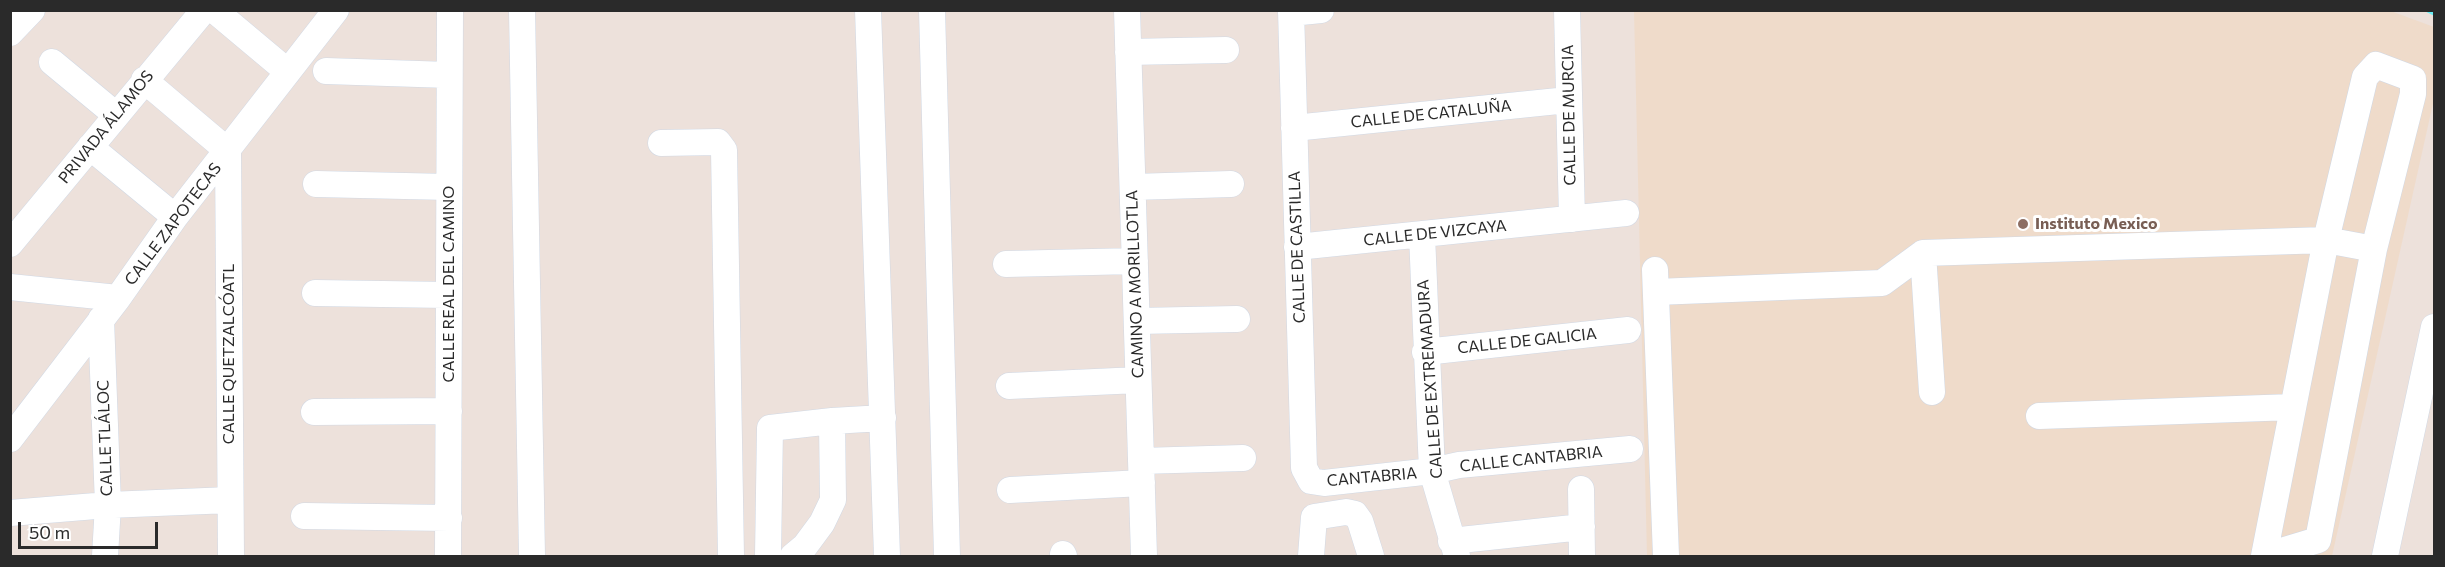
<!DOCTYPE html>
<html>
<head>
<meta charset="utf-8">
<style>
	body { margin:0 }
	#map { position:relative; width:2445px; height:567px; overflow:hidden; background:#ede1db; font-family:Commissioner,sans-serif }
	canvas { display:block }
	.frame { position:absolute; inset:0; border:12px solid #2a2a2a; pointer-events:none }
	.scale { position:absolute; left:18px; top:522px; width:140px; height:27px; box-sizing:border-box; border:3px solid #2a2a2a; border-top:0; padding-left:8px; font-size:18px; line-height:21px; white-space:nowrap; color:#2a2a2a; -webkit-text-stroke:4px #fff; paint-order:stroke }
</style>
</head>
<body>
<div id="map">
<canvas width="2445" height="567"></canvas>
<div class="frame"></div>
<div class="scale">50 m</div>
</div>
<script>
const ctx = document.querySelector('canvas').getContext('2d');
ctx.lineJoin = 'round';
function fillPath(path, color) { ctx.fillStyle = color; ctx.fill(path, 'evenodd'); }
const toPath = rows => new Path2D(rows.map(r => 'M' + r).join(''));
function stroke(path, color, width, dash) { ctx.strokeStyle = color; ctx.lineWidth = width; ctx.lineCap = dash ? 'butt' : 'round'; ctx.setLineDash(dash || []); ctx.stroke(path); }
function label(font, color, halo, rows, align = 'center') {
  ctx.font = font + ' Commissioner,sans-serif'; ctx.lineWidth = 6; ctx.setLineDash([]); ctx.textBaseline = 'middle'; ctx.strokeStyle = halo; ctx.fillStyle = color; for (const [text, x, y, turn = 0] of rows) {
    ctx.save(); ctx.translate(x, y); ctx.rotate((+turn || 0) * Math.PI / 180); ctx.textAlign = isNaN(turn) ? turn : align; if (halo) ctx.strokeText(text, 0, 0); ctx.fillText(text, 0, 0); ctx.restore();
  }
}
fillPath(toPath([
	[2388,10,2434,27,2434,99,2332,556,1647,556,1634,11]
]), '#efdbca');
stroke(toPath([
	[2428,10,2434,13]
]), '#69edf4', 5);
const minor = toPath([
	[214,10,288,72],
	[522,10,532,556],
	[868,10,887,556],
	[932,10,947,556],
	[1127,10,1144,556],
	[1291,10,1304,468,1311,481,1324,483,1432,471,1459,465,1630,449],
	[1567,10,1572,219],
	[1291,13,1321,10],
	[10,33,32,10],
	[1128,52,1226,50],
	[52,62,116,115],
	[326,71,449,75],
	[144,80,228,151,231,556],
	[1294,128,1568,100],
	[661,143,718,142,724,150,731,556],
	[90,147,175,217],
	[316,184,449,187],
	[1133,187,1231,184],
	[1422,235,1432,471,1457,556],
	[10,244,204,10],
	[1297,247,1626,213],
	[1923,253,1932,392],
	[1006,264,1135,261],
	[1655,270,1666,556],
	[10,287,118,298],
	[1656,292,1882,283,1923,253,2326,240,2374,249],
	[315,293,449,295],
	[101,319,108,505,105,556],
	[1137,321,1237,319],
	[1425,352,1628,330],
	[1009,386,1138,380],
	[314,412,449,411],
	[2039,416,2293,407],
	[832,421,883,418],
	[10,439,118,298,175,217,336,10],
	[1141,461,1243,458],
	[1581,489,1582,556],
	[1010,490,1142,483],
	[10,513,108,505,230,500],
	[304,516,449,518],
	[1451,541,1582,527],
	[1063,554,1064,556],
	[448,556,450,10],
	[768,556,770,428,832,421,833,500,822,523,805,546,793,556],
	[1311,556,1314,517,1346,512,1355,514,1360,521,1371,556],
	[2264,556,2326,240,2365,77,2376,65,2413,79,2413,94,2374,249,2318,540,2265,556],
	[2385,556,2434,327]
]);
stroke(minor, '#d0d8e4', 27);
stroke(minor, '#fff', 26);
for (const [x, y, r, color] of [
	[2023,224,6,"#8d6e63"]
]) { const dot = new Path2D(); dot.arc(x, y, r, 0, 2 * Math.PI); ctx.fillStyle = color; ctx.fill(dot); stroke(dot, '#fff', 2); }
label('16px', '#2a2a2a', '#fff', [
	["CALLE DE CATALUÑA",1431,114,-6],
	["CALLE DE MURCIA",1569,115,-91],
	["PRIVADA ÁLAMOS",106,127,-51],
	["CALLE ZAPOTECAS",173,224,-53],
	["CALLE DE VIZCAYA",1435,233,-6],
	["CALLE DE CASTILLA",1297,247,-92],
	["CALLE REAL DEL CAMINO",449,284,-90],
	["CAMINO A MORILLOTLA",1135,284,-92],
	["CALLE DE GALICIA",1527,341,-6],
	["CALLE QUETZALCÓATL",229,354,-90],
	["CALLE DE EXTREMADURA",1430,379,-94],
	["CALLE TLÁLOC",105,438,-92],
	["CALLE CANTABRIA",1531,459,-6],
	["CANTABRIA",1372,477,-5]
]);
label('bold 16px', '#785e54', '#fff', [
	["Instituto Mexico",2035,224]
], 'left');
</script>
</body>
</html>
